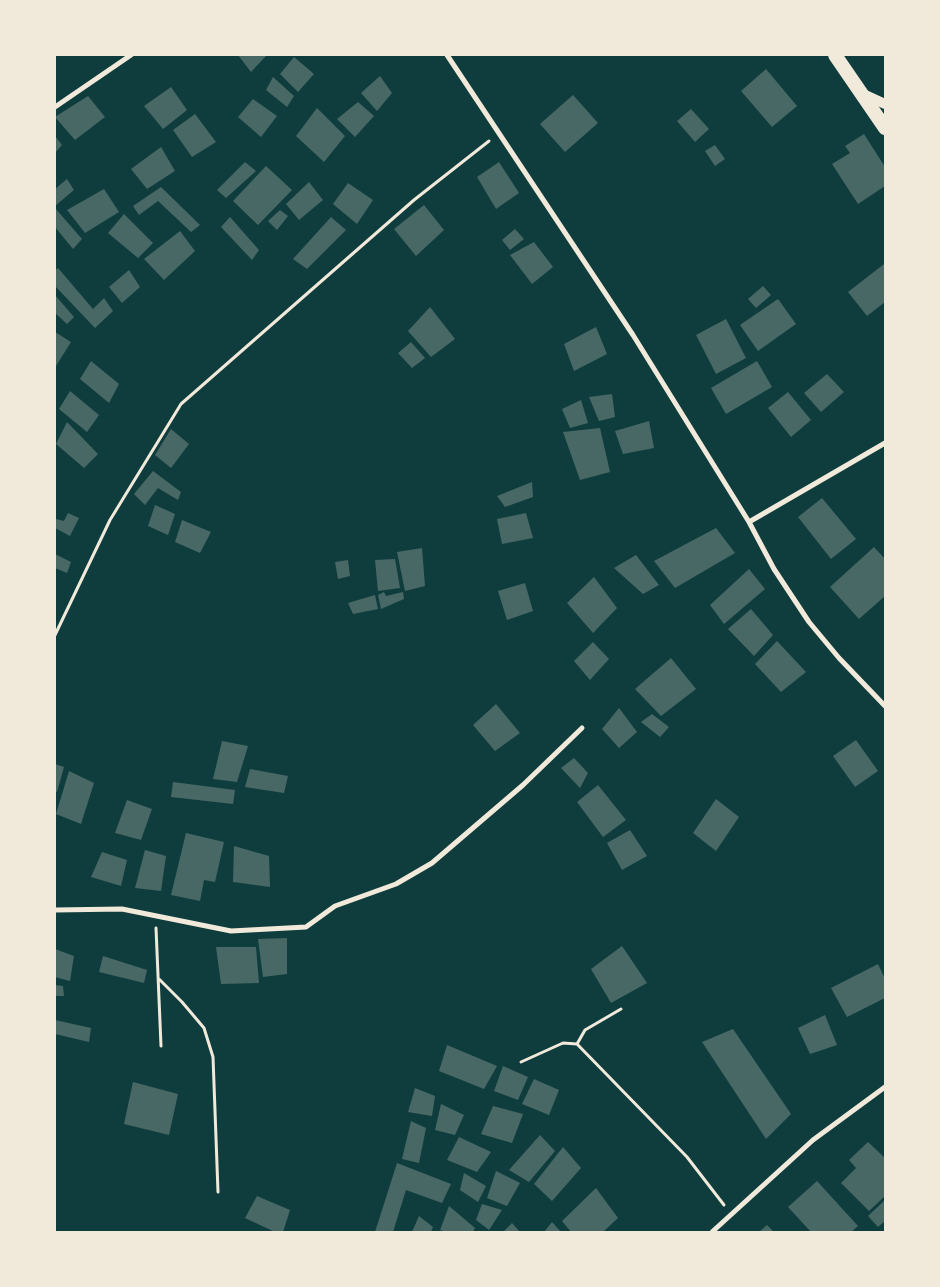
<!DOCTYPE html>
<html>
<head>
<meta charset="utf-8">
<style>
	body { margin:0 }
	#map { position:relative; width:940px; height:1287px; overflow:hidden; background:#0f3d3e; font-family:"Archivo Narrow",sans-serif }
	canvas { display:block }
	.frame { position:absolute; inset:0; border:56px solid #f1e9da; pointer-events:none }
</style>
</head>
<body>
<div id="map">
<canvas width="940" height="1287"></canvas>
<div class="frame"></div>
</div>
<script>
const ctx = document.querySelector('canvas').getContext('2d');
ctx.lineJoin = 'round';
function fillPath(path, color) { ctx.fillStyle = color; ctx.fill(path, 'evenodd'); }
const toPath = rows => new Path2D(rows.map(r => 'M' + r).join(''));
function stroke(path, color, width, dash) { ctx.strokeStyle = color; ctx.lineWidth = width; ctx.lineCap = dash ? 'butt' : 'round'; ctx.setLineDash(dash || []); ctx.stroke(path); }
fillPath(toPath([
	[238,55,267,55,251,72],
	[294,57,314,74,298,92,280,74],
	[766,69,797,106,772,127,741,91],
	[380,76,392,93,377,111,361,93],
	[273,77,294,96,287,107,266,90],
	[171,87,187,110,163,129,144,106],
	[573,95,598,123,565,152,540,124],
	[88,96,105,117,75,140,55,117],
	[253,99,277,116,261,137,238,117],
	[358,102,374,116,355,137,337,119],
	[317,108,345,136,324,162,296,136],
	[691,109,709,129,695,142,677,121],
	[195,114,216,142,192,157,173,130],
	[864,134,885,167,885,186,858,204,832,164,850,153,845,146],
	[55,136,62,145,55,153],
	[715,145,725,159,715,166,705,151],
	[161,147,175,171,147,189,131,169],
	[245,162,256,171,226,198,217,190],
	[499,162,519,193,496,209,477,177],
	[266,166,292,190,258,225,233,201],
	[67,179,74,190,55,206,55,189],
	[309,182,323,200,299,220,286,204],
	[348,183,373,200,357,224,333,204],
	[161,187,200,225,191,232,158,201,139,215,133,206],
	[104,189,119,212,85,233,67,210],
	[424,205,444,230,416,256,394,229],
	[55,208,82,239,73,249,55,227],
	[280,210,288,216,277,230,268,221],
	[124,214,153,243,138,258,108,233],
	[230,217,259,250,252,260,221,227],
	[331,217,346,230,307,269,293,259],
	[515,229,524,239,510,250,502,240],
	[180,231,195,251,164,280,144,259],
	[534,242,553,267,532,284,510,255],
	[884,264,885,302,867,316,848,292],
	[58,268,93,309,104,298,113,311,95,328,55,286,55,270],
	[129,270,140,287,122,303,109,287],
	[763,286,771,295,756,308,748,299],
	[55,295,74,317,67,324,55,313],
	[778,299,796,324,758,351,740,325],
	[430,307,455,339,431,357,408,331],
	[726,319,746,358,716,374,696,335],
	[596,327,607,354,574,371,564,344],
	[55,332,71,342,56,366,55,365],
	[411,342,425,358,412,368,398,353],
	[91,361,119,384,109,403,80,379],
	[757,361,772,387,726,414,711,388],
	[827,374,844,392,821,412,804,393],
	[70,391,99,415,87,432,59,409],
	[788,392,811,420,791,437,768,408],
	[612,394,615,417,599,421,589,397],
	[581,400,588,423,570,428,562,409],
	[649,421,654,448,623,454,615,431],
	[67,422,98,454,84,468,56,444],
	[600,428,610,472,580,480,563,432],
	[171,429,189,444,171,468,155,455],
	[153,471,181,492,178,500,158,488,145,505,134,494],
	[532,482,533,497,505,507,497,496],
	[822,498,856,539,831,559,798,517],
	[155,505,175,514,168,535,148,526],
	[68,513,79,518,70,536,55,528,56,519,64,521],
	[526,513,533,538,502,544,497,519],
	[182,520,211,532,200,553,175,542],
	[716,528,735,553,675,588,654,561],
	[874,547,885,559,885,596,859,619,830,587],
	[422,548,425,586,405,591,397,552],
	[55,554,71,562,67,573,55,568],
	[636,555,659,585,643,594,614,568],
	[395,559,400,588,378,591,375,560],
	[348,560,350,576,338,579,335,562],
	[749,569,765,589,724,624,710,605],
	[594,577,617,608,593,633,567,603],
	[525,583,533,611,507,620,498,591],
	[384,592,386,596,403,592,404,599,381,609,378,595],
	[375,595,378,609,353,614,348,603],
	[751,609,773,635,754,656,728,629],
	[777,641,806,672,781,692,755,664],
	[593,642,609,659,590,680,574,661],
	[671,658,696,689,661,716,635,689],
	[496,704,520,733,495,751,473,725],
	[619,708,637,732,619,748,602,729],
	[652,714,669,727,660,737,641,722],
	[856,740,878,771,855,787,833,756],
	[222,741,248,746,237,782,213,779],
	[574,758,588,773,580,788,561,768],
	[55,764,64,767,57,792,55,791],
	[250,769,288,776,284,793,245,787],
	[69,771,94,783,81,824,56,814],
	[173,782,235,790,233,804,171,797],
	[598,785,626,820,603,837,577,802],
	[716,799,739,817,716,851,693,833],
	[127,800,152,809,141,840,115,833],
	[630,830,647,856,622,870,607,843],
	[186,833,224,842,215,882,204,880,200,901,171,895],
	[234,846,269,856,270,887,233,882],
	[145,850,166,856,161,891,135,888],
	[102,852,127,860,121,886,91,877],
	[287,938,287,974,263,977,258,939],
	[622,946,647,983,611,1003,591,969],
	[216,947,256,947,259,983,221,984],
	[55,949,74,956,70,981,55,977],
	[103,956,147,970,144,983,99,972],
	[878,964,885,979,885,998,847,1017,831,988],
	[55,985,63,986,64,996,55,996],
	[825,1015,837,1045,810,1054,798,1028],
	[55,1020,91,1028,89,1042,55,1034],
	[733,1029,791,1114,766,1139,702,1042],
	[447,1045,497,1066,484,1089,439,1071],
	[503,1066,528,1077,518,1100,494,1091],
	[534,1079,559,1090,549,1115,522,1104],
	[133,1082,178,1094,169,1135,124,1124],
	[415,1088,435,1096,432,1116,408,1112],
	[441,1104,464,1115,455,1135,435,1130],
	[493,1106,523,1114,512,1143,481,1134],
	[411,1121,426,1128,419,1163,402,1159],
	[540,1135,555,1151,529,1182,509,1170],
	[459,1137,491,1152,477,1172,447,1160],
	[868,1142,885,1158,885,1196,869,1211,841,1183,856,1168,849,1160],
	[563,1147,581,1168,552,1201,534,1184],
	[397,1163,451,1184,442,1203,406,1190,393,1232,375,1232],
	[496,1171,520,1183,507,1206,487,1198],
	[464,1173,486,1186,478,1202,460,1190],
	[817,1181,858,1226,851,1232,811,1232,788,1207],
	[596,1188,618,1218,603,1232,571,1232,562,1221],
	[257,1196,290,1210,283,1232,275,1232,245,1218],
	[885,1200,885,1221,878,1227,868,1216],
	[482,1204,502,1210,489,1230,476,1220],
	[449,1206,475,1228,473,1232,446,1232,440,1230],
	[419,1216,433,1227,431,1232,412,1232],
	[552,1222,561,1232,544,1232],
	[512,1223,520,1232,503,1232],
	[767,1225,774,1232,759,1232]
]), '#486865');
stroke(toPath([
	[55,635,110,520,181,404,414,200,489,141],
	[156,928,161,1046],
	[159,979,182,1002,204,1028,213,1057,218,1192],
	[577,1044,585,1030,621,1009],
	[521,1062,563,1043,577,1044,687,1157,724,1205]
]), '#f1e9da', 3);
stroke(toPath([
	[447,55,633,335,749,522,774,569,809,622,839,658,885,706],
	[55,107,131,55],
	[749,522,885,443],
	[55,910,122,909,231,931,306,927,335,906,396,884,432,863,523,785,582,728],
	[712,1232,813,1140,885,1087]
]), '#f1e9da', 5);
stroke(toPath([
	[861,93,885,104]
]), '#f1e9da', 10);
stroke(toPath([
	[835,55,885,128]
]), '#f1e9da', 14);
</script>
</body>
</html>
